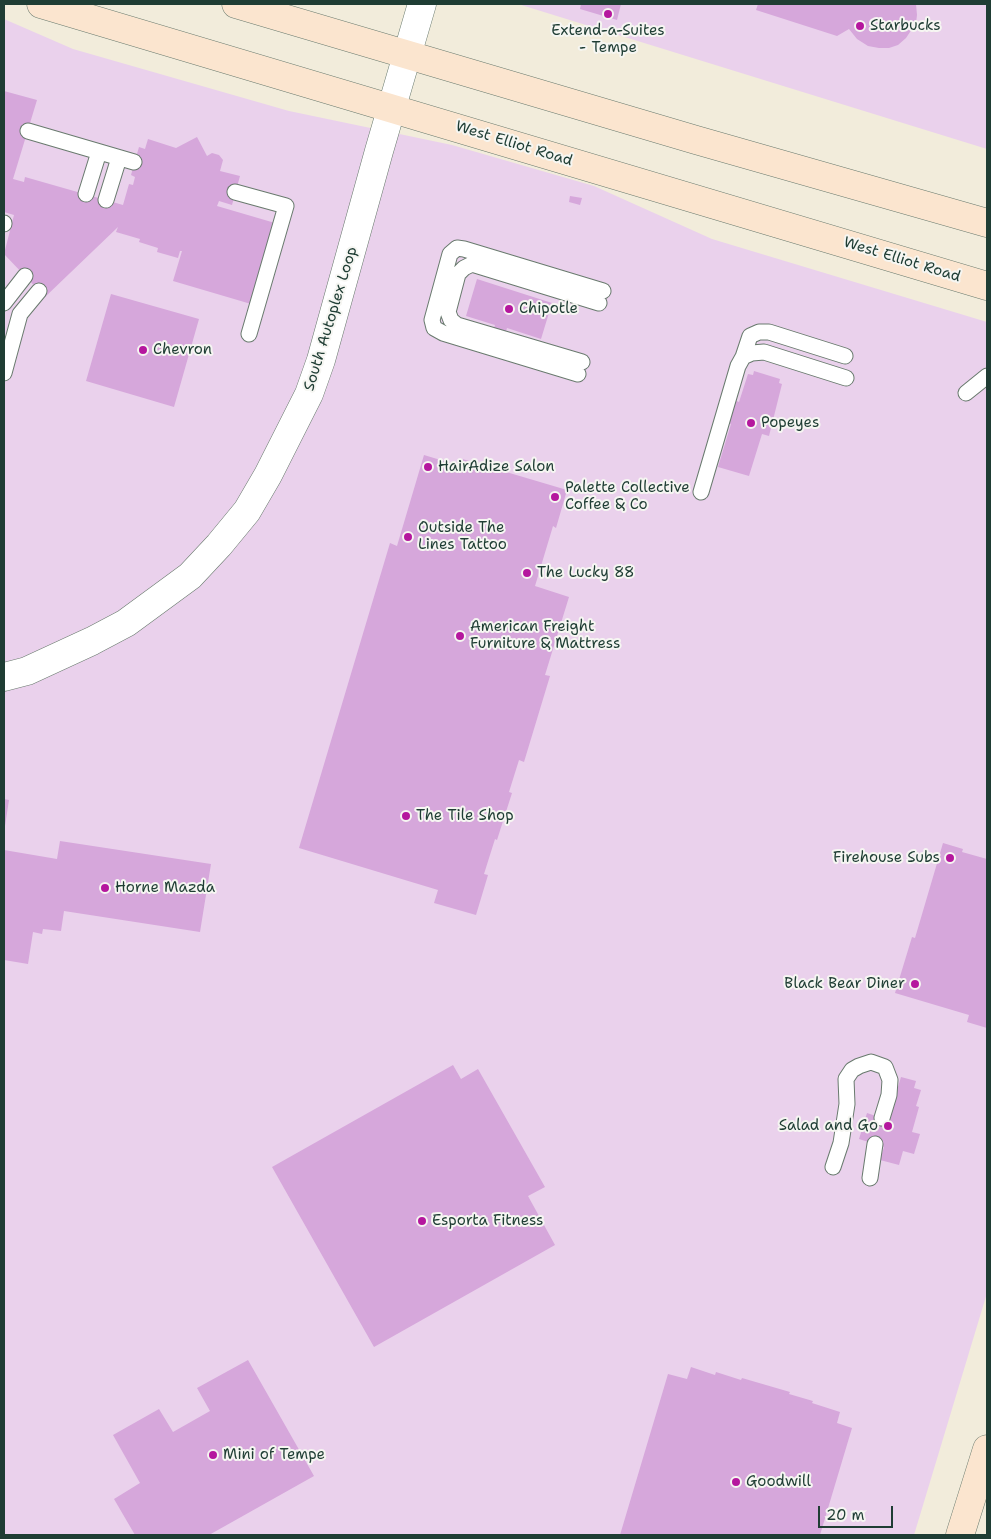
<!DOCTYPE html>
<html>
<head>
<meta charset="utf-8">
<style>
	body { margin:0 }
	#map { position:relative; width:991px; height:1539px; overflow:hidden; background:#f2ecdb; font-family:"Shantell Sans",sans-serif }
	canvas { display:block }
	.frame { position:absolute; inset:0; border:5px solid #1f3d34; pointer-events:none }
	.scale { position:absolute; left:818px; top:1506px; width:75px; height:22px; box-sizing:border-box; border:2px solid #1f3d34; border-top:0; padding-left:6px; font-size:15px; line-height:18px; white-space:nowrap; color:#1f3d34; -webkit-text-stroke:4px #f6f6f2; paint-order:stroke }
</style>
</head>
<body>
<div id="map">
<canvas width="991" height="1539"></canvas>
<div class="frame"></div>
<div class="scale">20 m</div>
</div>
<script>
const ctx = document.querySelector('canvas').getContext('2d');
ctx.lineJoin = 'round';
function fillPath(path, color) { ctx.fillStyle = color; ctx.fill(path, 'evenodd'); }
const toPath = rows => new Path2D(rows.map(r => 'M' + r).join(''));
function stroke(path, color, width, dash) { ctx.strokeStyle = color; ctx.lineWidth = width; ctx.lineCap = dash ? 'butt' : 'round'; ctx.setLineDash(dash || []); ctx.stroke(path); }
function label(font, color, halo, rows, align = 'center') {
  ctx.font = font + ' "Shantell Sans",sans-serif'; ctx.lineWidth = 4; ctx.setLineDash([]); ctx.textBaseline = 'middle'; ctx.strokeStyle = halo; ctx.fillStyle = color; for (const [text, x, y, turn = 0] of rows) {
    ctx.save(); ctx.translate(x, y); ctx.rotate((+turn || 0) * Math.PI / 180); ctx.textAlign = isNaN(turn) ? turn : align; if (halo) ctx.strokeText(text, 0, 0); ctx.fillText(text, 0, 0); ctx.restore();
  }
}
fillPath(toPath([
	[518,4,987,4,987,149],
	[4,19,73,49,289,111,452,145,594,186,712,239,987,322,987,1293,914,1535,4,1535]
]), '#ead1ec');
fillPath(toPath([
	[581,4,621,4,617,20,580,9],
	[758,4,916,4,917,15,916,23,906,38,898,45,889,48,879,48,868,46,857,39,849,29,837,36,756,10],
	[4,91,37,100,13,179,24,182,25,177,123,205,129,184,133,185,135,177,131,175,139,147,145,149,148,139,176,148,197,137,207,156,212,153,219,155,223,160,220,171,240,176,232,205,219,201,217,206,275,223,251,304,173,281,182,251,180,251,178,258,157,252,158,248,139,242,140,239,116,232,118,227,45,297,4,254,14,215,4,212],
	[570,196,582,198,580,205,569,202],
	[477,279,552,303,541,339,507,328,505,335,493,331,495,325,466,316],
	[111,294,199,319,174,407,86,381],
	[754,371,780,379,779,383,782,384,769,436,762,434,749,476,718,467,731,424,727,423,734,400,739,402,748,374,753,375],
	[424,455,457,465,459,458,567,490,556,528,553,526,535,586,569,597,545,675,550,676,524,762,519,760,509,792,512,793,497,840,495,839,484,874,488,875,476,915,434,903,438,890,299,848,390,543,397,546],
	[4,799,9,800,5,826,4,826],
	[60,841,211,864,200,932,64,911,61,931,43,929,42,934,33,932,28,964,4,960,4,850,57,859],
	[943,843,963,849,962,852,987,859,987,1028,967,1022,969,1015,895,993,912,937,915,938],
	[453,1065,461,1079,478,1069,545,1187,528,1196,555,1245,374,1347,272,1167],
	[901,1077,916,1081,914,1088,921,1090,916,1106,919,1107,912,1132,920,1134,914,1154,903,1151,899,1165,880,1160,884,1147,859,1139,867,1113,888,1120],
	[248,1360,314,1476,209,1535,135,1535,114,1499,140,1483,113,1435,159,1409,173,1432,210,1411,197,1388],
	[691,1367,715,1375,716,1372,741,1380,742,1378,790,1392,789,1394,813,1401,812,1403,840,1412,837,1423,852,1428,820,1535,620,1535,668,1374,687,1379]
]), '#d6a7db');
const service = toPath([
	[28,131,134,162],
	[235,192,286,206,249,334],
	[86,194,99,152],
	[106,200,119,158],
	[4,223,4,224],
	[4,303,25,276],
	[743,357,750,336,759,332,769,332,845,356],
	[582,362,457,325,451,320,448,312,458,274,464,268,472,264,599,303],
	[4,373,20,314,39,291],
	[578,374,443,333,434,328,432,320,450,254,457,248,464,249,603,291],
	[966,393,987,376],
	[701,492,738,366,743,357,752,353,764,352,846,378],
	[833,1167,841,1143,847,1104,846,1079,852,1070,859,1066,871,1062,885,1067,890,1080,889,1095,882,1118],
	[870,1178,875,1144]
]);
const minor = toPath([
	[4,677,27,671,92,641,126,623,190,576,219,545,247,511,268,475,309,394,321,360,379,151,422,4]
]);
const secondary = toPath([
	[41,4,987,286],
	[236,4,696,140,987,223],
	[960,1535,987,1449]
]);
stroke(service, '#697a6e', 17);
stroke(minor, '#697a6e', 29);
stroke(secondary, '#697a6e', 29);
stroke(service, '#fff', 15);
stroke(minor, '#fff', 28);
stroke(secondary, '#fbe5cf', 28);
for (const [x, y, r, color] of [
	[608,14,5,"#b5179e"],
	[860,26,5,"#b5179e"],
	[509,309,5,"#b5179e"],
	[143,350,5,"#b5179e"],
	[751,423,5,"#b5179e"],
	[428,467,5,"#b5179e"],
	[555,497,5,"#b5179e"],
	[408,537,5,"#b5179e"],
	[527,573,5,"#b5179e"],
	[460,636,5,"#b5179e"],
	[406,816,5,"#b5179e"],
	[950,858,5,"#b5179e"],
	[105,888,5,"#b5179e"],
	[915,984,5,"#b5179e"],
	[888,1126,5,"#b5179e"],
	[422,1221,5,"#b5179e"],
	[213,1455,5,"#b5179e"],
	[736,1482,5,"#b5179e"]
]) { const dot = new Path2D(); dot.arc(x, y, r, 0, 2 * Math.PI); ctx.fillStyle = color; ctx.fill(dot); stroke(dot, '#f6f6f2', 2); }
label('15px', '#1f3d34', '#f6f6f2', [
	["Starbucks",870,26],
	["Extend-a-Suites",608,31,"center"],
	["- Tempe",608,48,"center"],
	["Chipotle",519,309],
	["Chevron",153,350],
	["Popeyes",761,423],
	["HairAdize Salon",438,467],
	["Palette Collective",565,488],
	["Coffee & Co",565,505],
	["Outside The",418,528],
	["Lines Tattoo",418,545],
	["The Lucky 88",537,573],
	["American Freight",470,627],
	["Furniture & Mattress",470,644],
	["The Tile Shop",416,816],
	["Firehouse Subs",940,858,"right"],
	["Horne Mazda",115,888],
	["Black Bear Diner",905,984,"right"],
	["Salad and Go",878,1126,"right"],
	["Esporta Fitness",432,1221],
	["Mini of Tempe",223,1455],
	["Goodwill",746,1482]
], 'left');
label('15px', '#1f3d34', '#f6f6f2', [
	["West Elliot Road",514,144,17],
	["West Elliot Road",902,260,17],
	["South Autoplex Loop",331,319,-73]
]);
</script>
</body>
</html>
